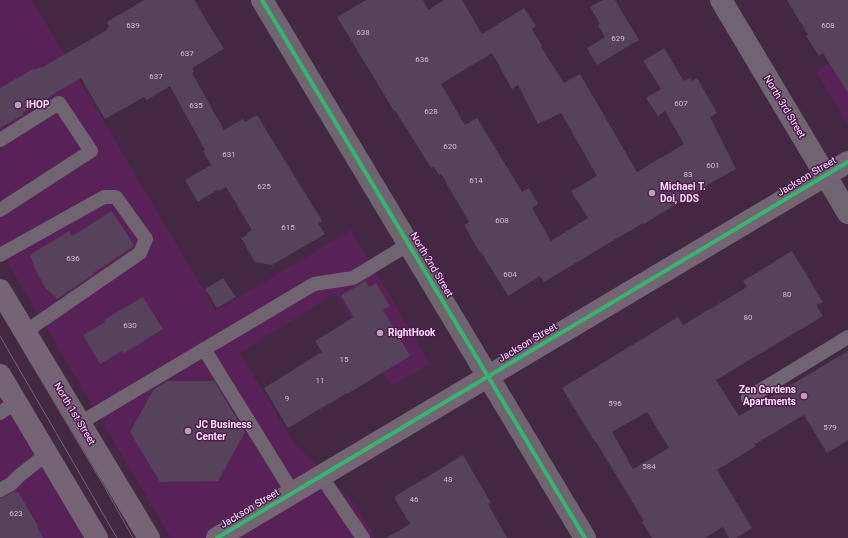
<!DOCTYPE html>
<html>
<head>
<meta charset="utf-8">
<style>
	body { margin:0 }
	canvas { display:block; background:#432743 }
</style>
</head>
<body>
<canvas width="848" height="538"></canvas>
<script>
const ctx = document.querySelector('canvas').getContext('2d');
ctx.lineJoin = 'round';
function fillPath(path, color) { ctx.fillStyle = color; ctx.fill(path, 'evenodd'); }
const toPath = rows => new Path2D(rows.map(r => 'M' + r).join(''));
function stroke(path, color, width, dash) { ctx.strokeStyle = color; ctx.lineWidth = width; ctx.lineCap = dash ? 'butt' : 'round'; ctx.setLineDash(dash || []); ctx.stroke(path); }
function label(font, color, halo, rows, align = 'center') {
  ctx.font = font + ' Roboto,sans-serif'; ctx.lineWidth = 3; ctx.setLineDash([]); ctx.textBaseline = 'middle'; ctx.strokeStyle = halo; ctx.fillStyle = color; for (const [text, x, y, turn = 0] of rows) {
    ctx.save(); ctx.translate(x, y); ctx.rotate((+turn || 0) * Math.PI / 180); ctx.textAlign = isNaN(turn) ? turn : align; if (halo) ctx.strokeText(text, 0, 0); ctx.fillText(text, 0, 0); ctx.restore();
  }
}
fillPath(toPath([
	[0,0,32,0,216,311,351,230,430,364,391,386,336,293,240,353,294,443,355,504,375,538,171,538,0,250],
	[848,52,848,126,816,71],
	[0,391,87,538,0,538]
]), '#582258');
fillPath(toPath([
	[144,0,194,0,224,49,192,68,194,72,192,73,224,130,243,119,245,122,257,115,322,221,318,223,325,234,272,265,255,262,241,238,247,235,247,233,252,230,226,187,218,191,217,190,198,202,185,180,211,165,203,151,205,150,170,86,147,100,144,97,105,119,81,78,50,96,50,97,22,113,23,115,0,128,0,88,33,69,34,70,40,67,41,68,107,30,106,29,109,27,107,22],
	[366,0,423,0,428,10,444,0,462,0,482,34,524,8,536,26,532,29,542,46,541,47,564,83,580,74,637,172,684,144,665,111,658,116,646,98,661,89,643,61,664,48,684,81,690,78,692,81,697,78,717,113,710,117,736,169,714,181,644,224,643,223,629,232,629,231,544,282,540,276,508,296,481,252,480,253,464,225,469,222,441,174,439,175,434,167,431,168,395,110,394,111,337,17],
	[492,53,512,89,518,85,538,124,561,113,597,176,571,191,588,218,551,241,532,208,538,204,529,188,522,192,477,118,465,125,441,84],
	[603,0,615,0,639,40,597,65,587,48,605,37,598,25,600,24,590,7],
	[787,0,848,0,848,93,823,53,819,56,806,36,808,35],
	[112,211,134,245,133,247,93,273,94,274,57,299,45,287,36,271,30,255,69,231,72,236],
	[792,251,823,302,816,305,823,316,716,380,739,416,848,351,848,440,827,453,804,415,755,444,756,446,717,470,752,528,736,538,729,538,723,527,705,538,652,538,642,522,644,521,596,442,595,442,562,388,678,317,683,325,747,287,743,281],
	[647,412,669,448,633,469,612,432],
	[223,278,236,297,217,308,205,289],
	[365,281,369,287,376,283,390,306,383,310,410,356,347,394,347,393,288,428,264,388,322,352,315,341,354,317,341,296],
	[143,297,163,329,124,353,122,351,100,364,83,335,105,322,104,320],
	[167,381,214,381,245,432,218,481,160,482,130,432,154,389],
	[463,455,491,503,488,504,507,538,386,538,410,524,394,497],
	[15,491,16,493,18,492,38,526,37,527,43,538,0,538,0,498,4,497]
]), '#56425b');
stroke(toPath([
	[0,140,59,103,91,151,0,210],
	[0,255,104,197,116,197,146,239,140,253,25,332],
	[204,349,293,493],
	[748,398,848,337],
	[0,413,16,402],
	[80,423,314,284,353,278,409,244],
	[321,476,363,538],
	[0,490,11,484,20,475,47,454]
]), '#706470', 14);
stroke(toPath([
	[262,0,585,538],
	[721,0,848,213]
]), '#706470', 22);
stroke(toPath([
	[0,290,149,538],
	[0,375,97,538],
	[217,538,848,162]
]), '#746474', 22);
stroke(toPath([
	[0,311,104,486,133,538],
	[0,336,117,538]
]), '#746474', 1);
stroke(toPath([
	[262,0,585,538],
	[217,538,848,162]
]), '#33b770', 4);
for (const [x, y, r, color] of [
	[18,105,4,"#bd9fbd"],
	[652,193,4,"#bd9fbd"],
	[380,333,4,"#bd9fbd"],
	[804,396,4,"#bd9fbd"],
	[188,431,4,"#bd9fbd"]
]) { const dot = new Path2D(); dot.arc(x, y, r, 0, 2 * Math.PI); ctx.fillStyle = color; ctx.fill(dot); stroke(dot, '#4e1b4f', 1.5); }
label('8px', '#d5b8d5', null, [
	["639",133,26],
	["608",828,26],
	["638",363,33],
	["629",618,39],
	["637",187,54],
	["636",422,60],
	["637",156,77],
	["607",681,104],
	["635",196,106],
	["628",431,112],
	["620",450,147],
	["631",229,155],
	["601",713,166],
	["83",688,175],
	["614",476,181],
	["625",264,187],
	["608",502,221],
	["615",288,228],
	["636",73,259],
	["604",510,275],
	["80",787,295],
	["80",748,318],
	["630",130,326],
	["15",344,360],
	["11",320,381],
	["9",287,399],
	["596",615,404],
	["579",830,428],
	["584",649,467],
	["48",448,480],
	["46",414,500],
	["623",16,514]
]);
label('bold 10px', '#ffe0fe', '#4e1b4f', [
	["IHOP",26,105],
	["Michael T.",660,187],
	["Doi, DDS",660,199],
	["RightHook",388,333],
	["Zen Gardens",796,390,"right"],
	["Apartments",796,402,"right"],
	["JC Business",196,425],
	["Center",196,437]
], 'left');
label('10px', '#ffe0fe', '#4e1b4f', [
	["North 3rd Street",784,107,59],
	["Jackson Street",807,177,-31],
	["North 2nd Street",431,265,59],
	["Jackson Street",528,343,-31],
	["North 1st Street",74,414,59],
	["Jackson Street",250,509,-31]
]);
</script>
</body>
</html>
